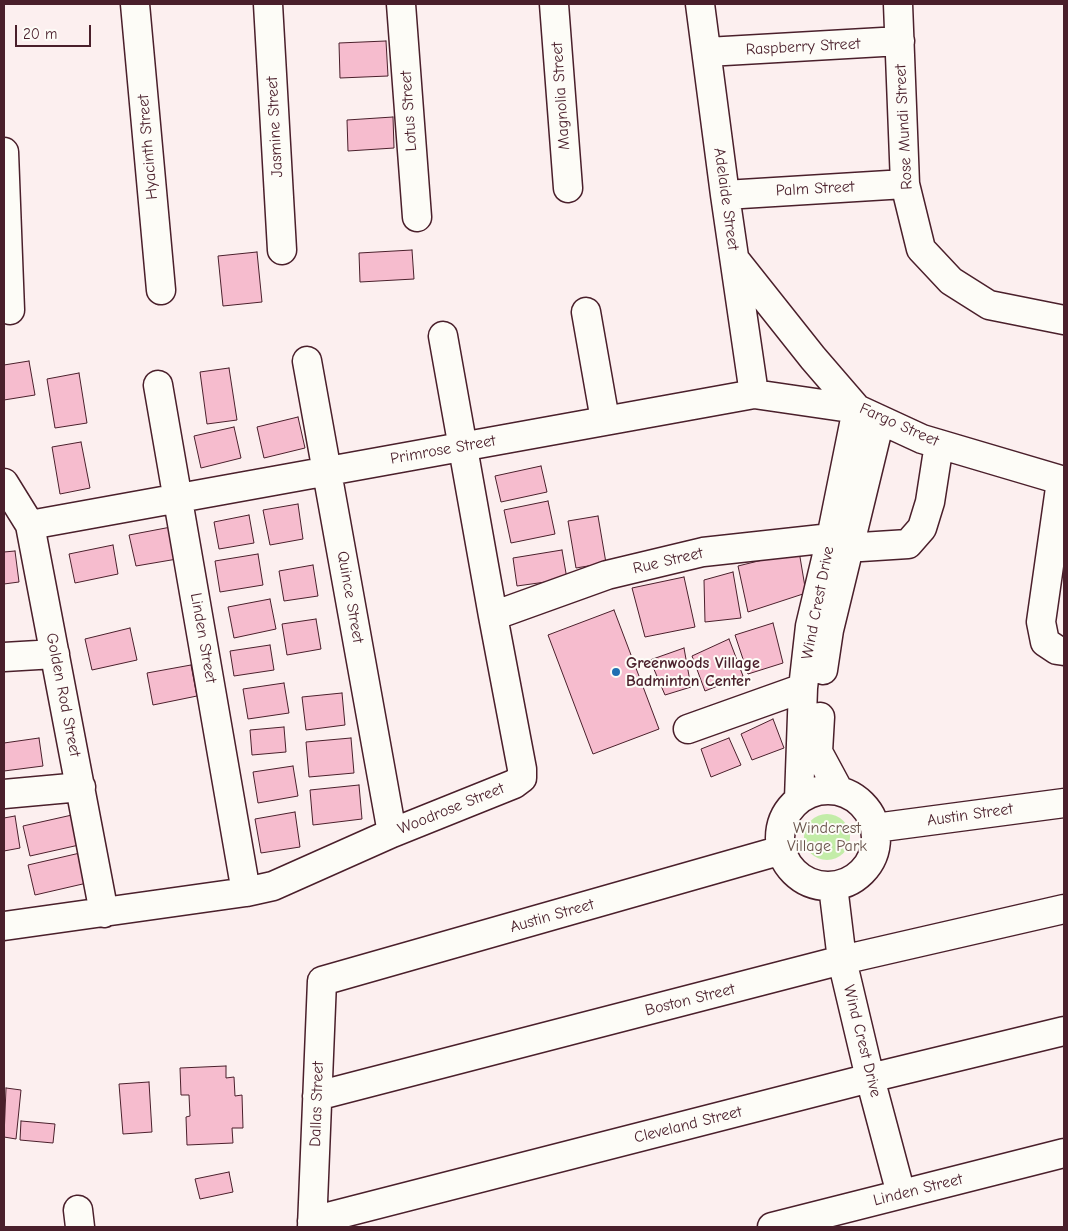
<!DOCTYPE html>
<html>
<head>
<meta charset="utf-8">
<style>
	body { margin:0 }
	#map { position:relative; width:1068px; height:1231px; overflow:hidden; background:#fcefef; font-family:"Comic Neue",sans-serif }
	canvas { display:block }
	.frame { position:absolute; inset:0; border:5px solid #4a1f2b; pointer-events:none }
	.scale { position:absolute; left:15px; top:25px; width:76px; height:22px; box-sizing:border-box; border:2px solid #4a1f2b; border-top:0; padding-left:6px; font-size:15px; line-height:18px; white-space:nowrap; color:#4a1f2b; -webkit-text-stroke:4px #fdfcf7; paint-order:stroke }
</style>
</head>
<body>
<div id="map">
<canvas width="1068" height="1231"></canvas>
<div class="frame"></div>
<div class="scale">20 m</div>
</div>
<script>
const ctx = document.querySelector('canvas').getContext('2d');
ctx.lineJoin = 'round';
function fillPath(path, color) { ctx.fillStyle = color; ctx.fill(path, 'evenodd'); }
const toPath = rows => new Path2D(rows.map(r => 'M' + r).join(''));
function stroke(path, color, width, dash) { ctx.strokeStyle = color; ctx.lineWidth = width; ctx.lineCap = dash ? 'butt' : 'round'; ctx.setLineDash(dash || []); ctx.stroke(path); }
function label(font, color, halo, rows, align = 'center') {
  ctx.font = font + ' "Comic Neue",sans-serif'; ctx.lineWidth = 4; ctx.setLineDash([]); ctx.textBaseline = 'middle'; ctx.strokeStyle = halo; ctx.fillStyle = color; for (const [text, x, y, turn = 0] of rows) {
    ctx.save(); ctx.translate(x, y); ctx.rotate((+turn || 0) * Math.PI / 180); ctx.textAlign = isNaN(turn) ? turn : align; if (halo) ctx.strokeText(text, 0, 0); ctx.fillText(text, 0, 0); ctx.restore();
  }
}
fillPath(toPath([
	'804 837a23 23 0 1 1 46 0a23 23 0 1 1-46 0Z'
]), '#c3eca8');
const building = toPath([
	[386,41,388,76,340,78,339,43,386,41],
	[393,117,394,148,348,151,347,120,393,117],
	[412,250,414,279,360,282,359,253,412,250],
	[257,252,262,302,223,306,218,256,257,252],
	[29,361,35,395,4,400,4,365,29,361],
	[229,368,237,420,207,424,200,372,229,368],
	[79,373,87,423,55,428,47,379,79,373],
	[298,417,305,448,264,458,257,427,298,417],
	[234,427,241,458,201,468,194,436,234,427],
	[81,442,90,488,60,494,52,447,81,442],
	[541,466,547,492,501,502,495,476,541,466],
	[548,501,555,534,511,543,504,510,548,501],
	[298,504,303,539,270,545,263,510,298,504],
	[249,515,254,543,219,549,214,522,249,515],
	[598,516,606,563,576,568,568,521,598,516],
	[171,527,177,559,136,566,129,535,171,527],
	[113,545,118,574,75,583,69,554,113,545],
	[562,550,567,579,517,586,513,558,562,550],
	[15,551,19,582,4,584,4,552,15,551],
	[799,551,806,593,748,612,738,566,799,551],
	[258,554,263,585,220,592,215,561,258,554],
	[313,565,318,596,284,601,279,571,313,565],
	[733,572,741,618,705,622,704,580,733,572],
	[684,577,695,627,645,637,632,588,684,577],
	[270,599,276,629,234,638,228,607,270,599],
	[614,610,659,729,593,754,548,635,614,610],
	[316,619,321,649,287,655,282,624,316,619],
	[773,623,783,663,748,674,735,635,773,623],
	[130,628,137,660,92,670,85,639,130,628],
	[729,639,743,676,705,691,692,656,729,639],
	[270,645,274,670,234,676,230,651,270,645],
	[684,648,691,687,665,695,650,660,684,648],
	[191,665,197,696,153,705,147,673,191,665],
	[284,683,289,713,248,719,243,689,284,683],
	[342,693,345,725,306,730,302,697,342,693],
	[773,719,784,748,752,760,741,734,773,719],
	[284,727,286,752,252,755,250,730,284,727],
	[39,738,43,766,4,771,4,743,39,738],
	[351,738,354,773,309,777,306,742,351,738],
	[729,738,741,765,711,777,701,749,729,738],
	[293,766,298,796,258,803,253,772,293,766],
	[359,785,362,819,313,825,310,790,359,785],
	[295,812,300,847,261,853,255,819,295,812],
	[72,815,79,845,30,856,23,826,72,815],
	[15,816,20,848,4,851,4,818,15,816],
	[80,853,87,883,35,895,28,865,80,853],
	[226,1066,226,1078,234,1077,235,1096,242,1095,243,1128,232,1128,233,1143,187,1145,186,1117,190,1116,189,1095,181,1095,180,1068,226,1066],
	[149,1082,152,1132,123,1134,119,1084,149,1082],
	[6,1088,21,1090,16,1139,4,1137,6,1088],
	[21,1121,55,1124,53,1143,20,1140,21,1121],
	[229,1172,233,1192,200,1199,195,1179,229,1172]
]);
fillPath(building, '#f6bcce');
stroke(building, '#4a1f2b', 1);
const minor = toPath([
	[135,4,161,290],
	[268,4,282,250],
	[401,4,417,217],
	[554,4,568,188],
	[700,4,725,195,754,394],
	[898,4,905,184,921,249,951,281,989,305,1064,320],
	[707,52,900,41],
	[4,152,10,310],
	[725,195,905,184],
	[736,261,813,358,857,409,922,439,1064,481],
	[586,312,605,420],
	[307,361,392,833],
	[158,385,246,892],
	[1061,481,1041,622,1045,642,1057,650,1064,651],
	[4,483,30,525,104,913],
	[30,525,754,394,857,409],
	[493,616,607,575,703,552,831,538,861,547,908,544,922,528,930,502,939,444],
	[4,657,55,654],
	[823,670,829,630,880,420],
	[820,717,818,752,839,791],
	[688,729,803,688],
	'780 838a48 48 0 1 1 96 0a48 48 0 1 1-96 0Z',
	[4,794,81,787],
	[799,799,803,688,810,626,831,538,857,409],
	[875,828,1064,803],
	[833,886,842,960,870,1078,901,1194],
	[4,926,246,892,273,886,392,833,514,784,522,778,522,769,493,616,443,336],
	[317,1096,842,960,1064,909],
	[78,1210,80,1227],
	[312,1221,870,1078,1064,1031],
	[312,1227,322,981,782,850],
	[772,1227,1064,1153]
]);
stroke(minor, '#4a1f2b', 31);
stroke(minor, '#fdfcf7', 28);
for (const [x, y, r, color] of [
	[616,672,5,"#1f6fb2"]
]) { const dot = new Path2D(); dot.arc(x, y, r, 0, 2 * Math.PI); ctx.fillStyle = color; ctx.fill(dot); stroke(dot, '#fdfcf7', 2); }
label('16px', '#4a1f2b', '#fdfcf7', [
	["Raspberry Street",803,47,-3],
	["Magnolia Street",561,96,-94],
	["Lotus Street",409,111,-94],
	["Jasmine Street",275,127,-93],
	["Rose Mundi Street",904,127,-93],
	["Hyacinth Street",148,147,-95],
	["Palm Street",815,189,-3],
	["Adelaide Street",726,199,82],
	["Fargo Street",899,425,24],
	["Primrose Street",443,450,-10],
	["Rue Street",668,561,-13],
	["Quince Street",350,597,80],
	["Wind Crest Drive",818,603,-79],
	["Linden Street",203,638,80],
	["Golden Rod Street",63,695,79],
	["Woodrose Street",451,809,-22],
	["Austin Street",970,815,-8],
	["Austin Street",552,916,-16],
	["Boston Street",690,1000,-14],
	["Wind Crest Drive",862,1041,76],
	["Dallas Street",317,1104,-88],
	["Cleveland Street",688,1125,-14],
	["Linden Street",918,1190,-14]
]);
label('bold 16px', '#4a1f2b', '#fdfcf7', [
	["Greenwoods Village",626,663],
	["Badminton Center",626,681]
], 'left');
label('16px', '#68524a', '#fdfcf7', [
	["Windcrest",827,828],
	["Village Park",827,846]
]);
</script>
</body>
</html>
